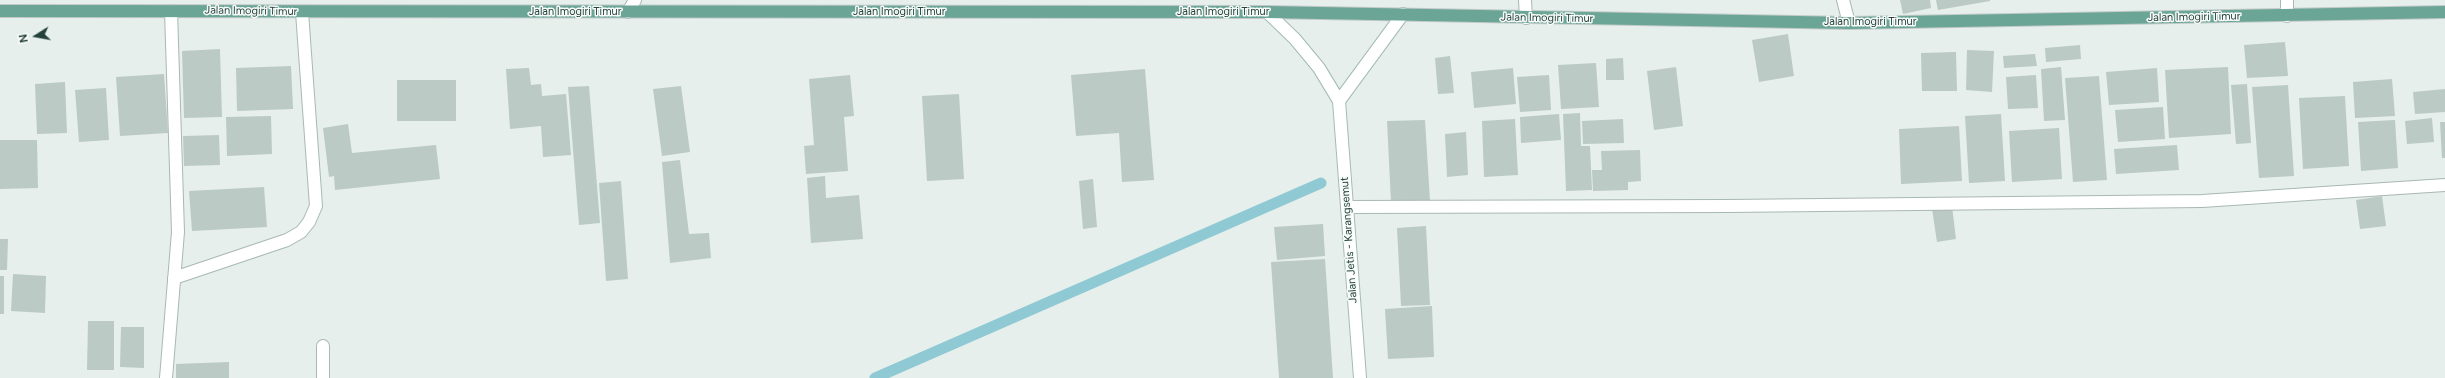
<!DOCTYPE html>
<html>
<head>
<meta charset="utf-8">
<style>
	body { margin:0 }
	#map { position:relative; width:2445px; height:378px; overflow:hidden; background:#e6efeb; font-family:Figtree,sans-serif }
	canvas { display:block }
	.north { position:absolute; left:16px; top:16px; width:40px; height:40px; -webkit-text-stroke:3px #f7fbf9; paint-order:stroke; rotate:259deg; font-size:11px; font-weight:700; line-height:16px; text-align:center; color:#24423a }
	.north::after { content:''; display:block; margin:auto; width:14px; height:18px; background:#24423a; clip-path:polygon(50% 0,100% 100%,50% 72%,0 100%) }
</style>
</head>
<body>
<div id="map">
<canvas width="2445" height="378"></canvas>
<div class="north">N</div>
</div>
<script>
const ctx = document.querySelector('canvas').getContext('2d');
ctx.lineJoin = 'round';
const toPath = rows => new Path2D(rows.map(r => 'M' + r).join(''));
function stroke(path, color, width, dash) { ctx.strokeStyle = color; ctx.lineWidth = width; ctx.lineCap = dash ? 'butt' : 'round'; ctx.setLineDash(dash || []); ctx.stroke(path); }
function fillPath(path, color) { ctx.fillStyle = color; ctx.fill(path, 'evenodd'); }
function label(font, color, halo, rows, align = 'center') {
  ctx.font = font + ' Figtree,sans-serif'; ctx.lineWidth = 3; ctx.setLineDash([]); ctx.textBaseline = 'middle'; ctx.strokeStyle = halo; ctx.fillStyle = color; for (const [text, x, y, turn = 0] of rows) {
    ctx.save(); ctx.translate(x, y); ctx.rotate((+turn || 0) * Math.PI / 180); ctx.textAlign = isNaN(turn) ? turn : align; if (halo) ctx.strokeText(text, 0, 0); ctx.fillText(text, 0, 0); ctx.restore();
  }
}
stroke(toPath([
	[875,378,1321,183]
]), '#8ec9d4', 11);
fillPath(toPath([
	[1900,0,1930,0,1931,8,1903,14],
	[1936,0,1990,0,1990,1,1938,10],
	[1788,34,1794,76,1759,82,1752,40],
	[2285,42,2288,76,2247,78,2244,45],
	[2080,45,2081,59,2046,62,2045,48],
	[220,49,222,117,184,118,182,51],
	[1967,50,1994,51,1992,92,1966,90],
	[1956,52,1957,91,1922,91,1921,53],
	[2035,54,2037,66,2004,68,2003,56],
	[1450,56,1454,93,1438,94,1435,58],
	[1623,58,1624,80,1606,80,1606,59],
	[1596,63,1599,107,1561,109,1558,65],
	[291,66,293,109,237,111,236,68],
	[1676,67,1683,126,1654,130,1647,71],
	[2061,67,2065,120,2044,121,2041,69],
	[2228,67,2231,134,2169,138,2165,70],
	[529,68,531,85,541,84,542,96,566,94,571,155,543,157,541,126,510,129,506,69],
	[1513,68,1516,104,1474,108,1471,72],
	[2157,68,2159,102,2109,105,2106,72],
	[1145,69,1154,180,1122,182,1119,133,1076,136,1071,75],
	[164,74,168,133,120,136,116,77],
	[850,75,854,116,844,117,848,171,806,174,804,146,814,145,809,79],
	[1549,75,1551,110,1520,112,1517,77],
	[2036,75,2038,108,2008,109,2006,77],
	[2099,76,2107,180,2073,182,2065,78],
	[2392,79,2395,116,2355,118,2353,82],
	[397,80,456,80,456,121,397,121],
	[65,82,67,133,37,134,35,84],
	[2247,84,2251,143,2236,144,2231,85],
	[2288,85,2294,176,2259,178,2252,87],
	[589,86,600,223,579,225,568,87],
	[681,86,690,152,662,156,653,89],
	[106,88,109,140,79,142,75,90],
	[2445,89,2445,112,2415,114,2413,92],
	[959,94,964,179,927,181,922,96],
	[2345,96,2349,166,2303,169,2299,98],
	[2163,107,2165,139,2118,142,2115,110],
	[1580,113,1581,146,1590,146,1592,190,1566,191,1563,114],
	[1559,114,1561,140,1521,143,1520,117],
	[2001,114,2005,181,1969,183,1965,116],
	[271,116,272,154,227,156,226,117],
	[2432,118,2434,142,2407,144,2405,121],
	[1515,119,1518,175,1484,177,1482,121],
	[1623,119,1624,143,1583,144,1582,121],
	[1425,120,1430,201,1391,202,1387,121],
	[2395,120,2398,168,2361,171,2358,122],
	[2440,122,2445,122,2445,158,2442,158],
	[348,124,352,153,436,145,440,179,335,190,334,176,329,177,323,128],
	[1959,126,1962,181,1901,184,1899,129],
	[2059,128,2062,179,2012,182,2009,131],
	[1466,132,1468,175,1447,177,1445,134],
	[219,135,220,165,184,166,183,136],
	[0,140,37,140,38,188,0,189],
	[2177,145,2179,170,2116,174,2114,149],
	[1640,150,1641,181,1628,182,1628,190,1593,191,1592,170,1602,170,1601,151],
	[680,160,689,234,709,233,711,258,670,263,662,162],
	[825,176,826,198,859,195,863,239,811,243,807,178],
	[1093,179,1097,227,1083,229,1079,181],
	[621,181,628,279,606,281,599,183],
	[264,187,267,227,192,231,189,191],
	[2382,196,2386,226,2360,229,2356,200],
	[1952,206,1956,239,1937,242,1932,209],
	[1323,224,1325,256,1277,260,1274,227],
	[1426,226,1430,305,1401,306,1397,228],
	[0,239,8,239,7,270,0,270],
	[1325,259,1333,378,1279,378,1271,262],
	[13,274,46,276,45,313,11,311],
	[0,276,4,276,4,314,0,314],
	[1432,306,1434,357,1388,359,1385,309],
	[88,321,114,321,114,370,87,370],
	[121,327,144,327,144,368,120,367],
	[229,362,229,378,176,378,176,364]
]), '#bbcac4');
const street = toPath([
	[1525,0,1526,18],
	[1843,0,1849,23],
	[628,12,635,0],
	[2287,16,2287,0],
	[1347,207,1727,206,2202,201,2445,185],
	[174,278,287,240,301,232,309,222,316,206,302,12],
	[323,346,323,378],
	[166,378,178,232,171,11]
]);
const secondary = toPath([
	[1267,12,1295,39,1319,68,1339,101,1360,378],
	[1339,101,1403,14]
]);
const primary = toPath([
	[0,11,1267,12,1849,23,2445,12]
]);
stroke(street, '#a8b8b2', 14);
stroke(secondary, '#a4bbb3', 14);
stroke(primary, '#c2cac8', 14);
stroke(street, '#fff', 12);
stroke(secondary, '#fff', 12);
stroke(primary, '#6aa596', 12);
label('11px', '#24423a', '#f7fbf9', [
	["Jalan Imogiri Timur",251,11,1],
	["Jalan Imogiri Timur",575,12],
	["Jalan Imogiri Timur",899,12],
	["Jalan Imogiri Timur",1223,12],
	["Jalan Imogiri Timur",2194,17,-1],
	["Jalan Imogiri Timur",1547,18,1],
	["Jalan Imogiri Timur",1870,22],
	["Jalan Jetis - Karangsemut",1349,240,-94]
]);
</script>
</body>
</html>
